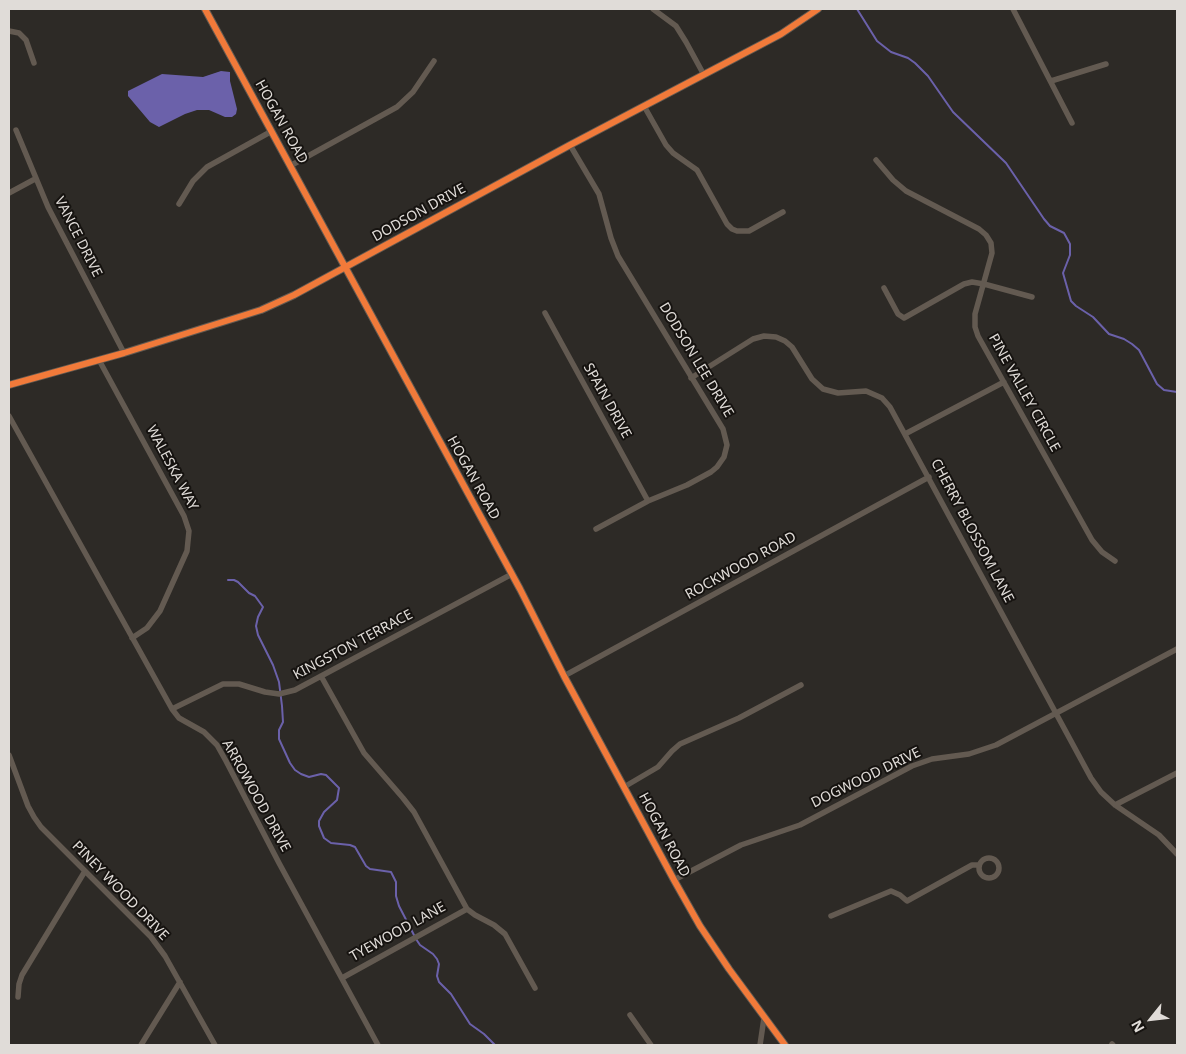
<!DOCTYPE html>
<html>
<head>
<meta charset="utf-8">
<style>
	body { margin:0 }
	#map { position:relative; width:1186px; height:1054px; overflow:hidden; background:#2d2a26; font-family:"Noto Sans",sans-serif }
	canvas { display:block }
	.frame { position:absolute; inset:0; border:10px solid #e0dcd8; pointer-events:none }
	.north { position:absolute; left:1126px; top:994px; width:50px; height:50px; -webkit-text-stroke:4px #161310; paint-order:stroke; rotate:241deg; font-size:14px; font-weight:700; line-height:20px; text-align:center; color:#e0dcd8 }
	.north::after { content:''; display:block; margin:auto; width:18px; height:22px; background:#e0dcd8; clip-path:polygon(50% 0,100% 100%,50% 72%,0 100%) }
</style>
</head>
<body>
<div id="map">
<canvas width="1186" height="1054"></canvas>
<div class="frame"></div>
<div class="north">N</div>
</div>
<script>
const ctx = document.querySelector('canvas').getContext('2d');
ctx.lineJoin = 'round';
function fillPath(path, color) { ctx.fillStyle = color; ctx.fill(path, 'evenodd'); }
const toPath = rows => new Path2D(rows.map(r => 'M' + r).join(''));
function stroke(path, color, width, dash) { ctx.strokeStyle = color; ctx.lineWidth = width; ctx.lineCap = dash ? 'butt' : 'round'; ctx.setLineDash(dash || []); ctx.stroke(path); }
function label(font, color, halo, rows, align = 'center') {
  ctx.font = font + ' "Noto Sans",sans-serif'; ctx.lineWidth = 4; ctx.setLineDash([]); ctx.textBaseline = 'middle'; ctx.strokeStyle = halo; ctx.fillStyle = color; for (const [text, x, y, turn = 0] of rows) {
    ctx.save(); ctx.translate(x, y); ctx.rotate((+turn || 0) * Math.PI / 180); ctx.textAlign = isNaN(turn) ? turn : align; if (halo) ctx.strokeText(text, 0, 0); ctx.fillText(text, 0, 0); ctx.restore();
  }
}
fillPath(toPath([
	[221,71,230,72,230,81,237,109,236,114,232,117,225,117,209,110,197,110,185,114,159,127,150,122,128,96,128,91,162,74,203,77]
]), '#6b61aa');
stroke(toPath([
	[857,9,877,41,891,52,908,58,915,63,928,76,953,112,1006,163,1044,219,1050,226,1064,233,1070,244,1070,255,1063,273,1071,301,1076,306,1093,317,1109,334,1124,339,1132,344,1139,350,1157,384,1164,390,1177,392],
	[228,580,234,580,238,582,249,593,255,596,263,607,258,617,256,626,258,635,273,665,279,682,282,706,283,722,279,730,279,739,290,763,295,770,301,774,309,777,321,774,326,775,339,788,337,800,324,812,319,821,319,826,324,838,331,843,350,845,355,847,366,866,370,869,391,872,396,882,396,896,399,906,416,939,420,945,433,954,437,959,439,964,437,976,439,982,451,994,470,1024,484,1034,495,1045]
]), '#6b61aa', 2);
stroke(toPath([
	[653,9,676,26,686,42,704,75],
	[1013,9,1072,123],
	[9,31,19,33,26,40,34,63],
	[1051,81,1106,64],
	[644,106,666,145,673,153,697,170,727,224,732,229,737,231,749,231,783,212],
	[16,130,48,207,124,353],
	[570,145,599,194,611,238,618,256,723,429,727,445,724,457,717,467,711,472,687,485,648,501,596,529],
	[876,160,893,180,906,191,979,229,986,235,991,243,992,253,975,314,975,327,978,336,1092,540,1102,552,1115,561],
	[290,166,397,107,413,92,434,61],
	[9,193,35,179],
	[179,204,193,181,207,167,272,131],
	[884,288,898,314,904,318,964,284,972,282,984,284,1032,297],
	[545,313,648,501],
	[99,360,184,516,189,531,187,551,160,611,147,628,132,638],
	[691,378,753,339,764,336,776,337,785,341,792,347,812,379,823,389,838,393,866,391,882,398,890,407,1091,778,1101,792,1115,805,1159,835,1177,854],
	[9,416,172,709,179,718,204,732,217,745,226,761,279,863,378,1045],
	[905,434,1004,382],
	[321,676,364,753,403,798,414,812,467,909,475,915,494,925,505,934,535,988],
	[564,676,929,477],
	[172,709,223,684,239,684,265,692,279,694,295,690,512,574],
	[9,755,28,806,34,817,41,827,151,937,165,956,215,1045],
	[624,787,658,767,672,751,680,744,739,718,801,685],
	[1115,805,1177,773],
	'979 868a10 10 0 1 1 20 0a10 10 0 1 1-20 0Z',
	[674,880,741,845,800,825,912,766,932,759,969,754,996,745,1177,649],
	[831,916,891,891,900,895,907,901,972,865,979,865],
	[342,978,467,909],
	[18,997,19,984,22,975,85,871],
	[630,1015,651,1045],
	[1112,1044,1113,1045],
	[141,1045,180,982],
	[760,1045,764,1018]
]), '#635a51', 5.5);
stroke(toPath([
	[205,9,520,589,564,676,674,880,700,926,729,969,785,1045],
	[9,385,124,353,261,310,294,295,570,145,781,34,818,9]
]), '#635a51', 8);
stroke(toPath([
	[205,9,520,589,564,676,674,880,700,926,729,969,785,1045],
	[9,385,124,353,261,310,294,295,570,145,781,34,818,9]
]), '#f17a3a', 6);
label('14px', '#e0dcd8', '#161310', [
	["HOGAN ROAD",281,122,61],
	["DODSON DRIVE",419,213,-29],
	["VANCE DRIVE",78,237,63],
	["DODSON LEE DRIVE",696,360,59],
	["PINE VALLEY CIRCLE",1024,393,61],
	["SPAIN DRIVE",607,401,61],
	["WALESKA WAY",172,468,62],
	["HOGAN ROAD",473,478,61],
	["CHERRY BLOSSOM LANE",972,531,62],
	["ROCKWOOD ROAD",741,566,-29],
	["KINGSTON TERRACE",353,645,-28],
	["DOGWOOD DRIVE",866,778,-26],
	["ARROWOOD DRIVE",256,796,61],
	["HOGAN ROAD",664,835,62],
	["PINEY WOOD DRIVE",120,891,46],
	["TYEWOOD LANE",398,932,-29]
]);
</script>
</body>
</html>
